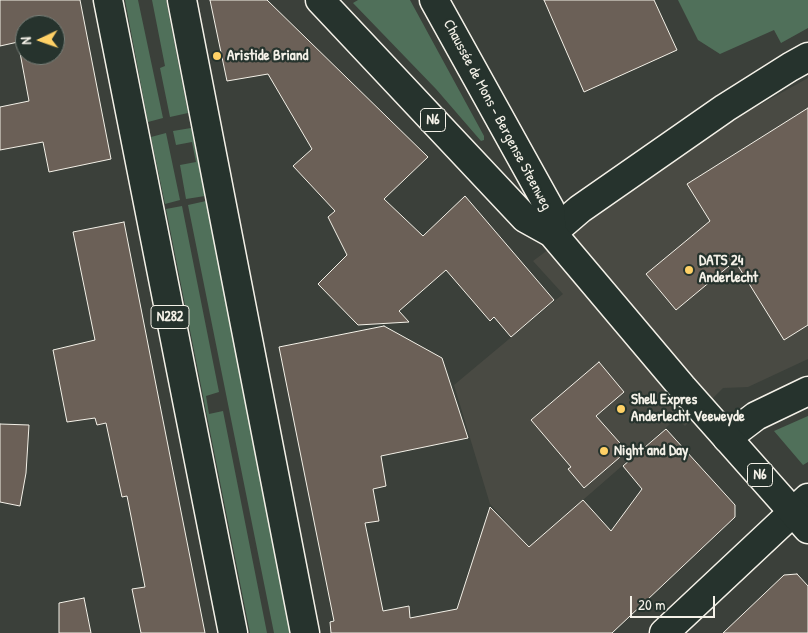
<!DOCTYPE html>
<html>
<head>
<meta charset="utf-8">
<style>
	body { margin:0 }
	#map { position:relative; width:808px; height:633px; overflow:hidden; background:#3b403a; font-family:"Patrick Hand",sans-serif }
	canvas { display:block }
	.north { position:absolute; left:15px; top:15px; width:50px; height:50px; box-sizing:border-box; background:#26332d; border:1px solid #787f78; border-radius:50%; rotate:267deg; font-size:14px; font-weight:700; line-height:20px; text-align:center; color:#f4f1e8 }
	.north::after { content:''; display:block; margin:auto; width:18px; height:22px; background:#ffd166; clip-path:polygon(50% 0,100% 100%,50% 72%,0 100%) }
	.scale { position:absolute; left:630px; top:596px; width:85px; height:22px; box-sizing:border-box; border:2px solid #f4f1e8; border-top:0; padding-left:6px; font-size:15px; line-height:18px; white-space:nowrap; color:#f4f1e8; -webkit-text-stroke:4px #26332d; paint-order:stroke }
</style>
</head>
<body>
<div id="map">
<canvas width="808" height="633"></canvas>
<div class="north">N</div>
<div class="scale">20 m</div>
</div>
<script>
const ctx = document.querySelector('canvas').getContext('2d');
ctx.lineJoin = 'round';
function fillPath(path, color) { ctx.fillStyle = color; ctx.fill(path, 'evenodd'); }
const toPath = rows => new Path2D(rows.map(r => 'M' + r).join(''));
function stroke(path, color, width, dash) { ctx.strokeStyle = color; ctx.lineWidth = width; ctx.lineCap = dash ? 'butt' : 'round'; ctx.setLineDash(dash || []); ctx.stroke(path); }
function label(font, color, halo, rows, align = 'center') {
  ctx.font = font + ' "Patrick Hand",sans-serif'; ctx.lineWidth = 4.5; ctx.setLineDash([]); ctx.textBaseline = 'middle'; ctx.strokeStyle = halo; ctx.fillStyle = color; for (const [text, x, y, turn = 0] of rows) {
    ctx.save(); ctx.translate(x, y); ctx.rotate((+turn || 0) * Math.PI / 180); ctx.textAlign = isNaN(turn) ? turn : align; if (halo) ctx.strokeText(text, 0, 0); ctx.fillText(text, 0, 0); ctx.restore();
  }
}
fillPath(toPath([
	[808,78,808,359,748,387,723,388,685,426,677,418,529,547,490,504,454,385,563,294,533,261,693,142]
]), '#494a43');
fillPath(toPath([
	[125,0,138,0,163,118,148,122],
	[152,0,166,0,188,113,170,117,160,68,165,66],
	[358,0,410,0,484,136,484,140,481,141,436,89,353,3],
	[678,0,808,0,808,28,781,43,774,30,720,54,698,40],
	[191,128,205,196,186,199,180,165,196,162,192,142,176,145,173,131],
	[166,133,180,200,165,204,151,137],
	[206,201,221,273,293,633,274,633,188,205],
	[182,206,219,392,206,396,209,414,223,411,267,633,250,633,166,209],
	[808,416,808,462,803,465,774,431]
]), '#50705a');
const building = toPath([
	[0,0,80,0,111,159,49,172,43,142,0,150,0,107,29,101,18,42,0,46,0,0],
	[25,25,55,25,55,55,25,55,25,25],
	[210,0,267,0,428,157,384,199,423,236,465,196,554,300,511,337,494,317,490,321,446,270,399,311,409,322,358,325,318,284,347,255,328,217,335,211,293,166,312,149,268,74,227,81,210,0],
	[544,0,654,0,677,50,584,92,544,0],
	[808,108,808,325,784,340,735,261,676,310,646,274,710,221,687,184,808,108],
	[124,222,157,390,205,633,141,633,132,589,145,587,127,496,122,497,106,423,97,425,95,418,67,422,53,350,95,340,73,232,124,222],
	[384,326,442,358,468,438,381,456,386,486,373,489,379,521,365,523,383,611,409,606,410,618,457,609,490,507,529,547,583,500,611,531,642,489,623,466,666,429,735,505,735,517,612,633,331,633,330,622,334,621,279,347,384,326],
	[599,362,624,392,596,416,627,451,584,488,568,469,571,467,531,420,599,362],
	[0,424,29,425,26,473,20,506,0,502,0,424],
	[797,574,808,586,808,633,723,633,784,575,797,574],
	[84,598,91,633,59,633,59,603,84,598]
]);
fillPath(building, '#6b6057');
stroke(building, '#f4f1e8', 1);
const minor = toPath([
	[552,233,580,209,725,108,790,67,808,57],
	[727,438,756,416,808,391],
	[664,633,808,498]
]);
const major = toPath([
	[108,0,233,633],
	[182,0,305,633],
	[320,0,525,218,552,233,682,387,808,529],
	[434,0,550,209,552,233]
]);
stroke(minor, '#f4f1e8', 31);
stroke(major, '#f4f1e8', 31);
stroke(minor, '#26332d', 28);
stroke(major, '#26332d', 28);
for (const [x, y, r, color] of [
	[217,56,5,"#ffd166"],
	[689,270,5,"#ffd166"],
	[621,409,5,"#ffd166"],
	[604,451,5,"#ffd166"]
]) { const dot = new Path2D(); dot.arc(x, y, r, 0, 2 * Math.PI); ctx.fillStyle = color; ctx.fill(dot); stroke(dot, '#26332d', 2); }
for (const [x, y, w] of [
	[433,120,25],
	[170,317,38],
	[760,475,25]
]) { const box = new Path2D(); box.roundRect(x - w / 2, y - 11.5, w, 23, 4); ctx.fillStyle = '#26332d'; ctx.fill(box); stroke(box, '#f4f1e8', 1); }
label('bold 14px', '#f4f1e8', null, [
	["N6",433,120],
	["N282",170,317],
	["N6",760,475]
]);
label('bold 15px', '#f4f1e8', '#26332d', [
	["Aristide Briand",227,56],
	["DATS 24",699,261],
	["Anderlecht",699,278],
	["Shell Expres",631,400],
	["Anderlecht Veeweyde",631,417],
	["Night and Day",614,451]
], 'left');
label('15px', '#f4f1e8', '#26332d', [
	["Chaussée de Mons - Bergense Steenweg",497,115,62]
]);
</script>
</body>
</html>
